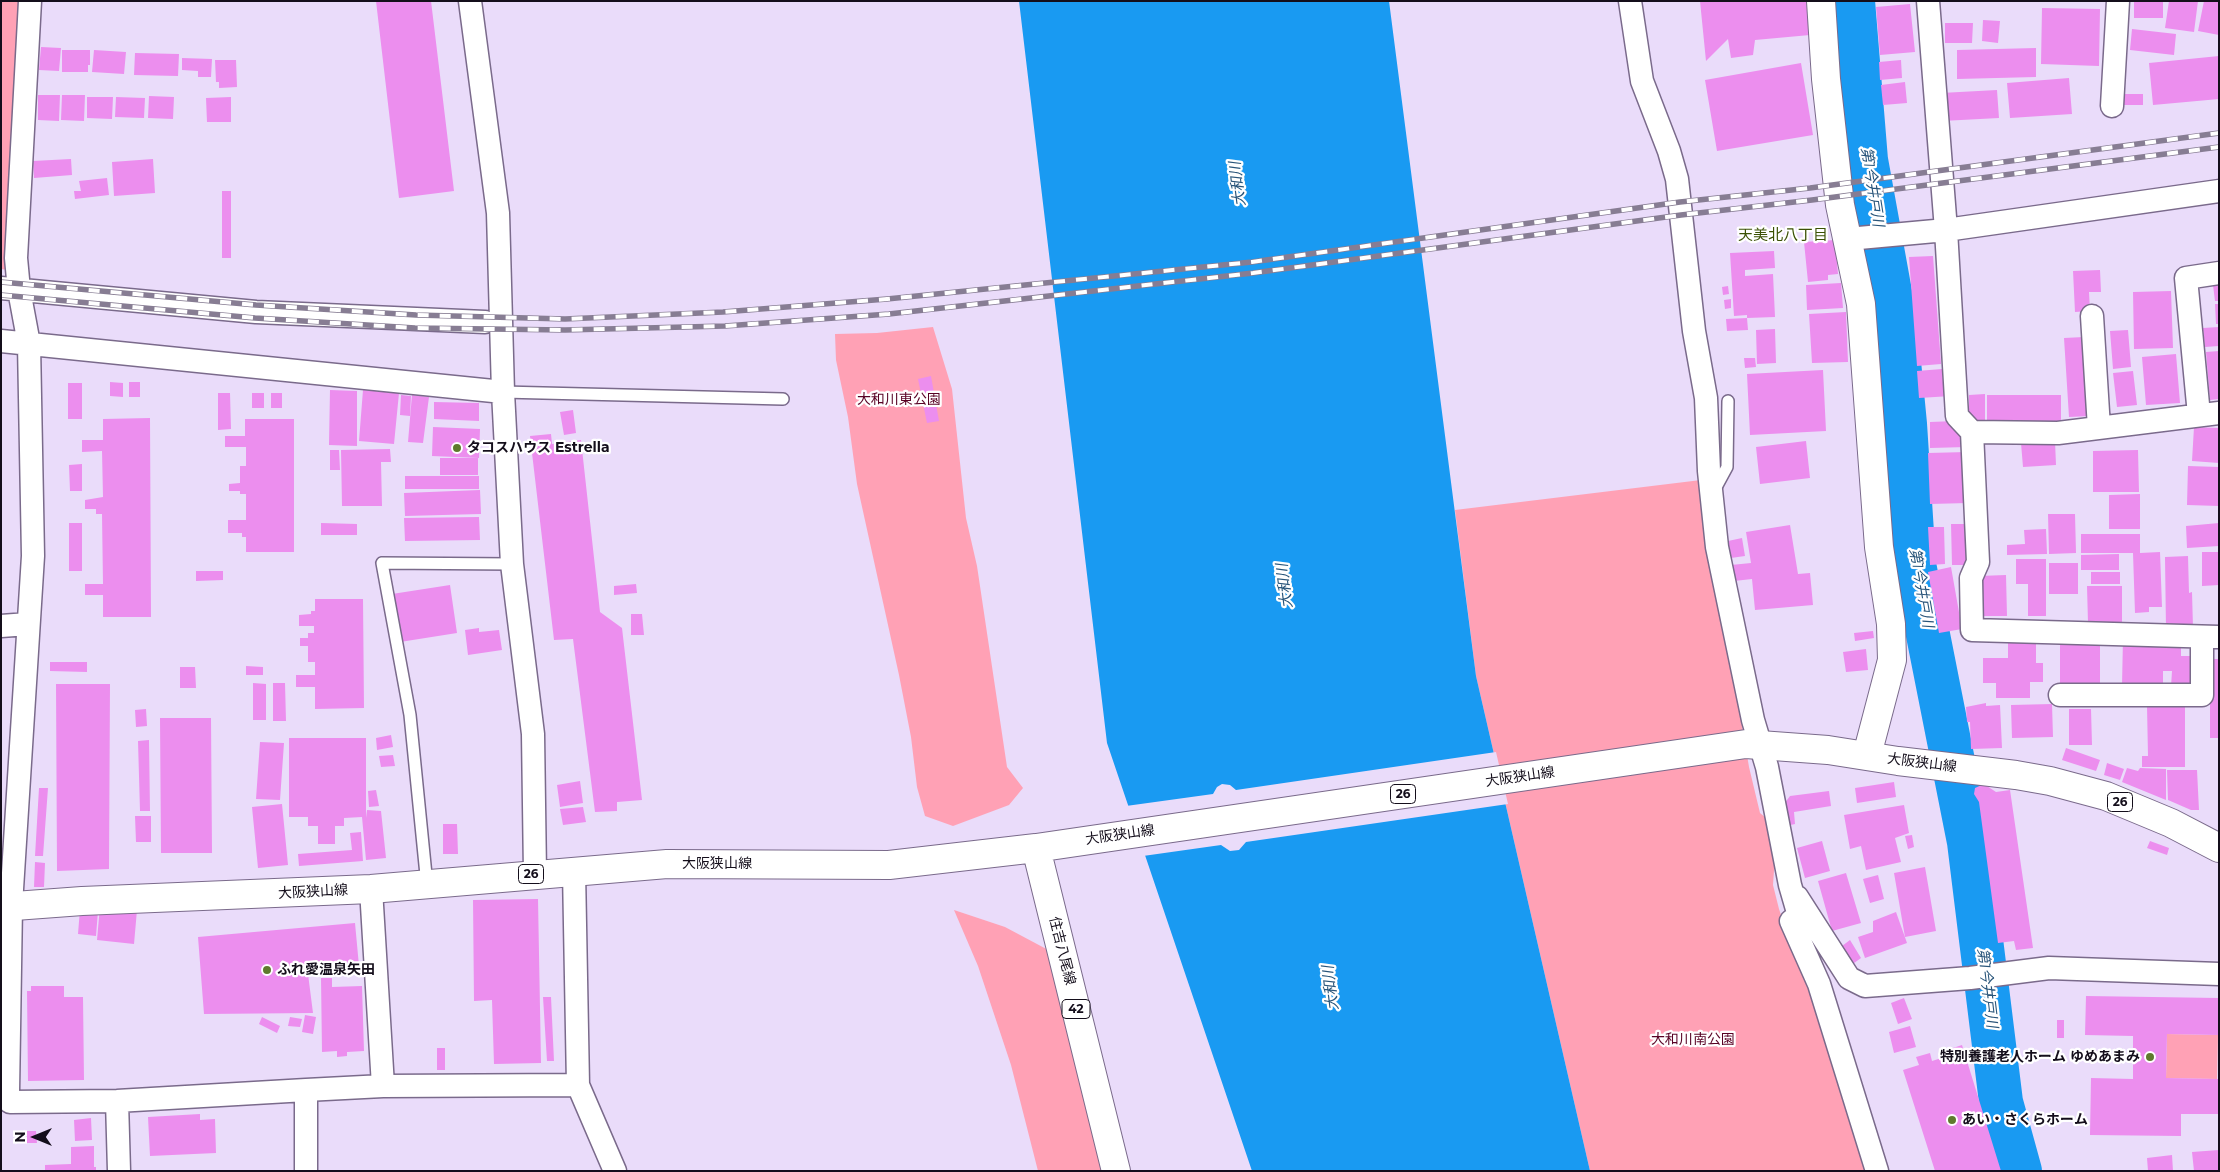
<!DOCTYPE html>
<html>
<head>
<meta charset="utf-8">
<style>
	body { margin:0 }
	#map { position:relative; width:2220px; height:1172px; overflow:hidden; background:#eadcfa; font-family:Montserrat,sans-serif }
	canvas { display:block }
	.frame { position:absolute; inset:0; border:2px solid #140e1b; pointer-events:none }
	.north { position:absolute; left:10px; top:1112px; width:50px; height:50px; -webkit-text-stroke:4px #fff; paint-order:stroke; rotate:270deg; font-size:14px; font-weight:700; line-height:20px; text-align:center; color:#140e1b }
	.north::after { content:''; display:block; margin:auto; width:18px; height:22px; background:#140e1b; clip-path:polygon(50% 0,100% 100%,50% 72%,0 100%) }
</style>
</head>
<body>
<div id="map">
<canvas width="2220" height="1172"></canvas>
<div class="frame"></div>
<div class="north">N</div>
</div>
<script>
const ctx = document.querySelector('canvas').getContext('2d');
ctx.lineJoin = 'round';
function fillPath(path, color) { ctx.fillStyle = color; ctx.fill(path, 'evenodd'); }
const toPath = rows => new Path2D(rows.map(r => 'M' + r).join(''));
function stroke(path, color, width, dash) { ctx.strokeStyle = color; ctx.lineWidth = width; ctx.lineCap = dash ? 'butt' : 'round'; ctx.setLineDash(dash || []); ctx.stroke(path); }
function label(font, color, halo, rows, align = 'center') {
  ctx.font = font + ' Montserrat,"Noto Sans JP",sans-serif'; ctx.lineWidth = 4.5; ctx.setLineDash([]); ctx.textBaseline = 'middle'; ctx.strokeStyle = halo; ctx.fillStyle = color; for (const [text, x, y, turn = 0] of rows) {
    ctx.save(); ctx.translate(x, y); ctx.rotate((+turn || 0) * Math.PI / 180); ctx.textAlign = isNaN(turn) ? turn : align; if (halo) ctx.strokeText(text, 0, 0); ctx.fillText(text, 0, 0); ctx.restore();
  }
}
fillPath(toPath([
	[1,1,22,1,8,270,1,269],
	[933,327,952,389,966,518,977,566,1007,767,1023,788,1009,805,953,826,925,816,917,787,911,737,899,675,857,484,848,417,836,360,835,334,877,333],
	[1701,480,1707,545,1722,627,1731,660,1749,767,1760,813,1766,818,1775,856,1773,885,1779,909,1785,927,1808,977,1869,1171,1590,1171,1476,676,1455,510],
	[954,910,1005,927,1052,952,1107,1171,1038,1171,1011,1065,978,966],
	[2167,1034,2218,1035,2217,1079,2166,1078]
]), '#ffa1b5');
fillPath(toPath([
	[1019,1,1389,1,1476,676,1590,1171,1252,1171,1107,743]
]), '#199af2');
fillPath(toPath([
	[1496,752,1508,804,1246,842,1239,850,1230,851,1221,845,1143,856,1126,806,1213,794,1217,787,1222,784,1230,785,1236,790]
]), '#eadcfa');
stroke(toPath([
	[1853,1,1866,160,1895,320,1905,424,1914,564,1969,842,2001,1102,2020,1171]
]), '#199af2', 44);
fillPath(toPath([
	[376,1,431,1,454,191,399,198],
	[1700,1,1806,1,1810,35,1755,40,1753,55,1731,58,1728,39,1706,61],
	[2134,1,2163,1,2163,18,2134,18],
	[2169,1,2198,1,2194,32,2165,28],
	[2204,1,2219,1,2219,35,2198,31],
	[1910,4,1915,52,1880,55,1876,7],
	[2042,8,2100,9,2099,66,2041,64],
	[1983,20,2000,21,1998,43,1982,41],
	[1945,23,1973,23,1972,43,1945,43],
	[2132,29,2176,34,2174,55,2130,50],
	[41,47,61,48,59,71,39,70],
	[2036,48,2036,77,1957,79,1957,50],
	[62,50,90,50,90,65,88,65,88,72,62,72],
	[94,50,126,52,124,74,92,72],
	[135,53,179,54,178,76,134,75],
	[2219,56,2219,99,2153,105,2149,63],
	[182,58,212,59,211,77,198,77,198,71,182,70],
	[215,60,236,60,237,87,219,88,219,82,216,82],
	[1901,60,1902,78,1880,80,1879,62],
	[1801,63,1813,135,1717,151,1705,80],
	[2069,78,2072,114,2010,118,2007,83],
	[1905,82,1907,103,1883,105,1881,85],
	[1997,90,1999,118,1942,121,1941,93],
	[2123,94,2143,94,2143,105,2124,105],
	[38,95,60,95,59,121,38,120],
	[62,95,85,95,84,121,61,120],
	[149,96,174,97,173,119,148,118],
	[87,97,113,97,112,119,87,118],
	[116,97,145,98,144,118,115,117],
	[231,97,231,122,207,122,206,98],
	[71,159,72,175,34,178,33,161],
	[153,159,155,193,114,196,112,162],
	[107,178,109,195,75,199,74,191,81,191,79,181],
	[222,191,231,191,231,258,222,258],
	[1835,240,1838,274,1828,275,1828,280,1808,282,1804,242],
	[1774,251,1775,268,1745,270,1745,276,1773,274,1775,317,1747,318,1748,330,1727,331,1726,319,1747,318,1747,315,1734,316,1730,253],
	[1933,256,1941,364,1917,366,1909,257],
	[2100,270,2101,292,2089,292,2090,311,2075,312,2073,271],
	[1841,283,1843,308,1807,310,1806,285],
	[2219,284,2219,301,2215,301,2213,285],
	[1728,286,1729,294,1723,295,1722,287],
	[2171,291,2173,348,2134,349,2133,292],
	[1731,299,1731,308,1725,309,1724,300],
	[2215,304,2219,304,2219,324,2216,324],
	[1846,312,1848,362,1812,363,1809,314],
	[2219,327,2219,346,2205,347,2203,328],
	[1775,329,1776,363,1757,364,1756,330],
	[2128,330,2131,367,2113,369,2110,331],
	[2084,337,2090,416,2069,417,2064,338],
	[2219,351,2219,399,2210,400,2206,352],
	[2176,354,2180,403,2146,405,2142,357],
	[1744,358,1755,358,1756,367,1745,368],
	[1942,369,1943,383,1950,382,1951,396,1919,398,1917,371],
	[1823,370,1826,431,1750,435,1747,374],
	[2133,371,2137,405,2117,407,2113,373],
	[931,376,939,421,927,423,918,379],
	[110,382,123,383,123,397,110,396],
	[129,382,140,382,140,397,129,397],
	[68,383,82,383,82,419,68,419],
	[330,390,357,391,357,446,329,445],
	[363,390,399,393,394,444,359,441],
	[218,393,230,393,231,429,218,430],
	[252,393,264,393,264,408,252,408],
	[271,393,282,393,282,408,271,408],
	[1985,394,1985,420,1974,421,1969,412,1969,395],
	[401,395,411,396,410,416,400,415],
	[412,395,429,397,423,443,408,442],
	[1987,395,2061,395,2061,421,2051,430,1987,430],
	[434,402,479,403,479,421,434,419],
	[573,410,576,433,564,435,560,412],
	[150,418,151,617,103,617,103,595,85,595,85,584,103,584,102,514,96,514,96,509,85,509,85,500,103,497,102,451,82,452,82,440,103,440,103,419],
	[245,419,294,419,294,552,246,552,246,537,242,537,242,533,228,533,228,520,246,520,246,494,240,494,240,491,229,491,229,484,240,483,240,466,246,466,246,447,225,447,225,436,245,436],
	[1956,421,1967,447,1930,448,1930,422],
	[433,427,480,429,479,458,432,456],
	[2194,427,2219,428,2219,463,2192,461],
	[551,434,552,444,581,440,600,612,622,628,642,800,617,802,617,811,595,812,573,639,554,640,530,436],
	[1806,441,1810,478,1760,484,1756,447],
	[2055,441,2056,465,2023,467,2021,443],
	[390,449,391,462,381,462,382,506,342,506,341,450],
	[330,450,339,450,340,470,330,470],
	[2138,450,2139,492,2093,492,2093,451],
	[1967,452,1968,503,1930,504,1928,453],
	[440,458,478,458,478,475,440,475],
	[82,464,82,491,70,491,69,465],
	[2188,466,2219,467,2219,506,2187,505],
	[405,476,479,476,479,489,405,489],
	[480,490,481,514,405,516,404,493],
	[2140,494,2140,529,2109,529,2109,495],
	[2048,514,2075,514,2076,553,2049,554],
	[479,517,480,540,405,541,404,518],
	[69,523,82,523,82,571,69,571],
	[321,523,357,524,357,535,321,535],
	[2219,523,2219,546,2187,548,2186,526],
	[1951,524,1969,524,1970,565,1952,565],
	[1790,525,1798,574,1810,573,1813,605,1755,610,1752,579,1734,581,1731,565,1751,563,1746,532],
	[1928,527,1944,527,1945,564,1930,565],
	[2046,529,2047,554,2007,555,2007,545,2025,544,2024,530],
	[2081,534,2140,534,2140,553,2160,552,2162,607,2149,607,2149,612,2135,613,2133,553,2081,553],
	[1742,538,1745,556,1731,558,1728,541],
	[2202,552,2219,552,2219,585,2202,586],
	[2119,554,2119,570,2081,570,2081,555],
	[2188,556,2189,593,2192,592,2193,628,2166,629,2165,557],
	[2016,559,2046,559,2046,616,2028,616,2028,584,2016,584],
	[2049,563,2078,563,2078,594,2049,594],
	[1951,567,1962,629,1939,633,1928,572],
	[196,571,223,571,223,580,196,581],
	[2091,572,2120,572,2120,584,2091,584],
	[2006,575,2007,616,1980,616,1979,576],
	[636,584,637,593,614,595,614,586],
	[450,585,457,633,400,642,392,594],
	[2087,586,2122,586,2122,623,2088,623],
	[315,599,363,599,364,708,315,709,315,687,296,687,296,675,315,675,315,662,308,662,308,646,300,646,300,638,308,638,308,633,314,633,314,626,299,626,299,615,311,614,311,611,315,611],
	[631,614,642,614,644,635,631,635],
	[479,628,479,632,499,630,502,650,468,655,465,630],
	[1873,631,1874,638,1855,641,1854,633],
	[2123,638,2181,639,2181,656,2191,656,2191,687,2171,687,2172,671,2163,671,2163,687,2122,686],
	[2008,643,2036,643,2036,663,2043,663,2043,682,2030,682,2030,698,1996,698,1996,683,1983,683,1983,658,2008,658],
	[2060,645,2100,645,2100,688,2060,688],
	[1866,649,1868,670,1846,672,1843,652],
	[2210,659,2219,659,2219,738,2210,738],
	[50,662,87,662,87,672,50,671],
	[246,666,263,667,263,675,246,675],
	[180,667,195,667,196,688,180,688],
	[253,683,266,684,266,720,253,720],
	[273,683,285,683,286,721,273,721],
	[56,684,110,684,109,869,57,871],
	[1986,703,1986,706,2000,705,2002,748,1971,749,1970,722,1967,722,1966,707],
	[2052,704,2053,737,2012,738,2011,705],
	[2147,706,2185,706,2185,767,2142,767,2142,756,2148,756],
	[146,709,147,726,136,727,135,710],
	[2069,709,2091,709,2092,745,2069,745],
	[160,718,211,718,212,853,161,853],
	[391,735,393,747,377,750,376,738],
	[289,738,366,738,366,818,367,810,381,811,386,858,366,860,362,817,344,818,344,826,335,826,335,844,318,844,318,826,308,826,308,817,289,817],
	[149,740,150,811,140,811,138,741],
	[260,742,284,743,280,800,256,799],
	[2066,748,2100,760,2096,771,2062,760],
	[393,755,395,766,381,767,379,756],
	[2107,763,2124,769,2120,780,2104,775],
	[2127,768,2138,771,2140,768,2166,769,2166,800,2122,782],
	[2167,770,2197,770,2199,810,2191,810,2168,800],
	[580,781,583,803,560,807,557,785],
	[1894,782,1896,797,1857,803,1855,788],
	[1984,784,1996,792,2010,790,2033,948,2016,950,2014,941,1998,943,1979,802,1974,794,1975,788],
	[39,788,48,788,43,856,35,856],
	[376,790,379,806,369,807,368,791],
	[1829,791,1831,806,1794,812,1795,824,1786,826,1781,808,1790,796],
	[282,804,288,865,258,868,252,807],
	[1904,805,1909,833,1895,838,1901,862,1866,870,1861,846,1850,849,1844,815],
	[583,807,586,822,563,825,560,809],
	[135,816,151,816,151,842,136,842],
	[443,824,457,824,458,854,443,854],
	[361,832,363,861,299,866,298,854,352,850,350,833],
	[1912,835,1914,847,1908,849,1905,836],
	[1822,841,1830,871,1805,878,1797,848],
	[2150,841,2169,848,2167,855,2147,848],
	[35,862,45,863,44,887,34,887],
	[1925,867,1936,931,1905,937,1894,873],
	[1846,873,1861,923,1832,931,1818,881],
	[1878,875,1884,899,1870,903,1863,879],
	[538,899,541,1063,494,1064,492,1000,474,1001,473,900],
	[100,906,137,910,134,944,97,940],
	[80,909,98,911,96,936,78,934],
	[1896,912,1907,943,1865,958,1858,937,1873,932,1873,921],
	[355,923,359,966,308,974,313,1013,204,1014,198,937],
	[1850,940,1861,958,1850,966,1838,949],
	[321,978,332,978,332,987,362,986,364,1051,347,1052,347,1056,337,1057,337,1051,322,1052],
	[31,986,64,986,64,997,83,997,84,1080,28,1081,27,991,31,991],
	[2086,996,2219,998,2219,1035,2167,1034,2166,1078,2219,1079,2219,1114,2181,1114,2181,1136,2090,1135,2091,1078,2133,1079,2133,1036,2085,1035],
	[543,997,551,997,554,1061,547,1061],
	[1904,998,1912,1019,1898,1024,1891,1003],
	[305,1015,316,1017,313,1034,302,1032],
	[262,1017,280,1026,277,1033,259,1024],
	[290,1017,302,1019,300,1027,288,1026],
	[2057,1020,2064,1020,2064,1038,2057,1038],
	[1910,1026,1916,1047,1894,1053,1889,1032],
	[1962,1045,2001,1171,1935,1171,1903,1070,1919,1065,1916,1057,1930,1053,1932,1061,1951,1055,1950,1049],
	[437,1048,445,1048,445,1070,437,1070],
	[200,1114,200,1120,215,1119,216,1153,150,1156,148,1117],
	[91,1118,92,1140,75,1141,74,1120],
	[27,1131,36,1131,37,1143,27,1143],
	[94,1146,94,1167,96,1167,96,1171,45,1171,45,1165,71,1164,71,1147],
	[2219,1150,2219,1171,2194,1171,2192,1152],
	[2172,1155,2173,1171,2148,1171,2147,1158]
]), '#ec8eee');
const lane = toPath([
	[503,392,783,399],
	[1714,491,1727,467,1728,401],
	[427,885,410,715,382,563,512,564]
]);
const street = toPath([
	[470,1,498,213,503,392,512,564,533,734,535,874],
	[1630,1,1642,81,1669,151,1677,179,1694,331,1706,398,1709,471,1717,547,1753,720,1767,767,1790,885,1799,916,1791,921,1819,984,1877,1171],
	[1928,1,1946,230,1957,416,1972,432,1978,562,1971,578,1972,630,2219,637],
	[2112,106,2118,1],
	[1848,239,1946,230,2219,191],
	[1,288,256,312,485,322],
	[2092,316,2099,428],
	[1,341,503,392],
	[2199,415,2186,278,2219,273],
	[1972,432,2058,433,2219,413],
	[1,626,28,624],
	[2060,695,2202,695,2202,637],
	[574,871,578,1085],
	[371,889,383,1086],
	[1797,897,1849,978,1865,986,1970,978,2049,968,2219,974],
	[1,1092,8,1092,10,1102,117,1101,306,1090],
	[8,1092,11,905,33,556,29,344,19,290,16,258,30,1],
	[117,1101,119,1171],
	[306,1171,306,1090,383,1086,578,1085,615,1171]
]);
const secondary = toPath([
	[1821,1,1826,79,1840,205,1861,304,1879,547,1891,624,1892,660,1867,755]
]);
const primary = toPath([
	[1036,848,1116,1171],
	[1,907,82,901,371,889,667,864,889,865,1036,848,1746,744,1828,750,1898,761,2016,775,2050,781,2106,796,2171,823,2219,848]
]);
stroke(lane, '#7a6a8b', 14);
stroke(street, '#7a6a8b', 25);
stroke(secondary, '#7a6a8b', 30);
stroke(primary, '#7a6a8b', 30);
stroke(lane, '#fff', 11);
stroke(street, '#fff', 22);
stroke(secondary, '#fff', 28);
stroke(primary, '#fff', 28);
const rail = toPath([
	[1,282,256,305,416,315,565,319,723,312,887,299,1252,262,1680,202,1810,188,2219,133],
	[1,295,255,318,415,328,565,330,725,326,889,314,1253,273,1681,215,1812,200,2219,147]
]);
stroke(rail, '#877d93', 5.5);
stroke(rail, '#fff', 4, [11]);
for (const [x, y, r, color] of [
	[457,448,5,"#5f7a2d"],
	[267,970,5,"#5f7a2d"],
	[2150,1057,5,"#5f7a2d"],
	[1952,1120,5,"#5f7a2d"]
]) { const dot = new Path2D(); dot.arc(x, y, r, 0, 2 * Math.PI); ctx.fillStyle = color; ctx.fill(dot); stroke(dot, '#fff', 2); }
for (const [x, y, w] of [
	[1403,794,25],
	[2120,802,25],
	[531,874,25],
	[1076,1009,28]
]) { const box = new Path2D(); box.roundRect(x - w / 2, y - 9.5, w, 19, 4); ctx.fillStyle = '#fff'; ctx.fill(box); stroke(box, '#140e1b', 1); }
label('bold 12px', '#140e1b', null, [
	["26",1403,794],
	["26",2120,802],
	["26",531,874],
	["42",1076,1009]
]);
label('14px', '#580224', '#fff', [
	["大和川東公園",899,400],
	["大和川南公園",1693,1040]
]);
label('bold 14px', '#140e1b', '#fff', [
	["タコスハウス Estrella",467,448],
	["ふれ愛温泉矢田",277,970],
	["特別養護老人ホーム ゆめあまみ",2140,1057,"right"],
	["あい・さくらホーム",1962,1120]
], 'left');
label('14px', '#140e1b', '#fff', [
	["大阪狭山線",1922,763,7],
	["大阪狭山線",1520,777,-8],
	["大阪狭山線",1120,835,-8],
	["大阪狭山線",717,864],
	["大阪狭山線",313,892,-3],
	["住吉八尾線",1062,951,76]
]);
label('italic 15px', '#29557a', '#fff', [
	["大和川",1238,184,-97],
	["第1今井戸川",1872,187,81],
	["大和川",1285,586,-97],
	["第1今井戸川",1921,588,80],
	["大和川",1331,988,-97],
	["第1今井戸川",1987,988,83]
]);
label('15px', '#3b5104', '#fff', [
	["天美北八丁目",1783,236]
]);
</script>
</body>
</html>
